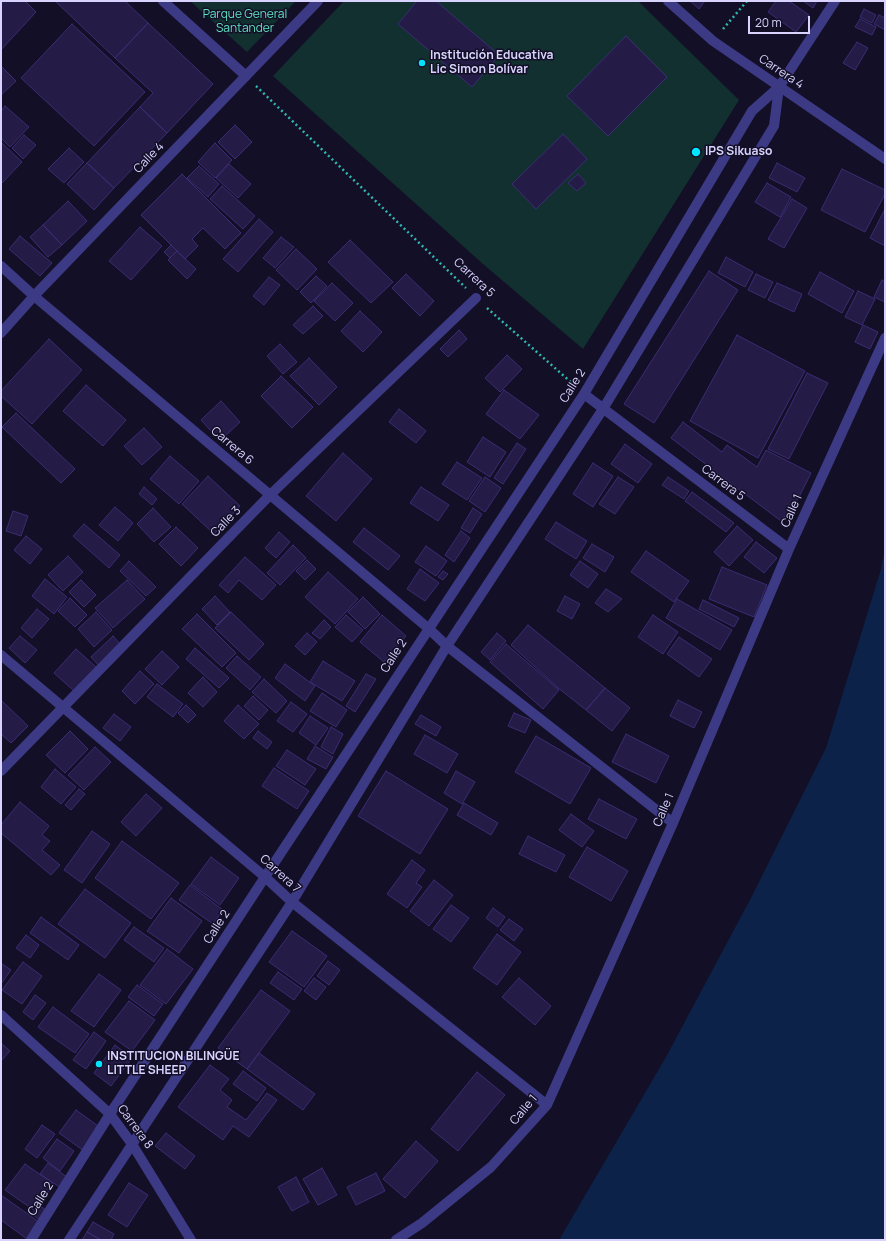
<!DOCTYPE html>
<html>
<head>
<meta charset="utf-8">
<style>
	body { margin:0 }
	#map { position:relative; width:886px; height:1241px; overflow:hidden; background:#130f26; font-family:Manrope,sans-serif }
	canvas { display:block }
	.frame { position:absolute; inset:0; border:2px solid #d9d4ff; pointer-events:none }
	.scale { position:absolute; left:748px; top:16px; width:62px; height:18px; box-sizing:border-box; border:2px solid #d9d4ff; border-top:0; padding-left:5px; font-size:12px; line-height:14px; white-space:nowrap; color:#d9d4ff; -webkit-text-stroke:3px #130f26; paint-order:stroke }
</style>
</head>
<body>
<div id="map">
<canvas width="886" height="1241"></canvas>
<div class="frame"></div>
<div class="scale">20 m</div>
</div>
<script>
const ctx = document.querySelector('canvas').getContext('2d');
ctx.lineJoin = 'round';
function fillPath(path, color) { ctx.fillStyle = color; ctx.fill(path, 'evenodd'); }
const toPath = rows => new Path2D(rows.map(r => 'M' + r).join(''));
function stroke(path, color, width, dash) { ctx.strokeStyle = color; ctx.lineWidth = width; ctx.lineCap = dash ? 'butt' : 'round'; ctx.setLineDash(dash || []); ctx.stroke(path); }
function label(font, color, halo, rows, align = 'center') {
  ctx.font = font + ' Manrope,sans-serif'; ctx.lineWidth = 3; ctx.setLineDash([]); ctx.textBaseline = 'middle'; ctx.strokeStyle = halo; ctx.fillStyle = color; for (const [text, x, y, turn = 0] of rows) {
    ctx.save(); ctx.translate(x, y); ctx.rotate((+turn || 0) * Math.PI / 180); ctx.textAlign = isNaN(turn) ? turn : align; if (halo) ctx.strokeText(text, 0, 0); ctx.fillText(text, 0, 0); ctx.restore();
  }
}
fillPath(toPath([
	[190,1,296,1,247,52],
	[344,1,638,1,739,100,583,349,483,264,273,76]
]), '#12302f');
fillPath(toPath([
	[885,548,885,1240,559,1240,666,1057,752,896,826,748,881,569]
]), '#0c2248');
const building = toPath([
	[1,1,25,1,36,12,1,50,1,1],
	[55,1,125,1,148,23,115,58,55,1],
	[417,1,436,1,499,55,472,87,398,24,417,1],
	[690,1,705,1,699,9,690,1],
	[776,1,789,1,809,15,796,32,768,12,776,1],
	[803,1,817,1,813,8,803,1],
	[864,9,876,15,872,23,860,17,864,9],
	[879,15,885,18,885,30,874,24,879,15],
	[860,19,876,27,872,35,855,27,860,19],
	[148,23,213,84,167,133,140,107,153,93,115,58,148,23],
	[72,24,145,92,94,146,21,78,72,24],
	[626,36,667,77,608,136,567,96,626,36],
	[857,42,868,48,855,70,843,63,857,42],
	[1,66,16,81,1,95,1,66],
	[5,106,29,127,10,147,1,138,1,111,5,106],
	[140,107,167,133,114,188,87,163,140,107],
	[235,125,252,142,235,159,218,142,235,125],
	[563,134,587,159,536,209,512,184,563,134],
	[24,135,36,145,23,159,12,148,24,135],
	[1,142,22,162,1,184,1,142],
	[215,143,232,160,215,178,198,162,215,143],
	[69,148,84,162,64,183,48,169,69,148],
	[87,163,114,188,94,210,67,184,87,163],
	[777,163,805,178,797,192,769,178,777,163],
	[229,164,251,184,238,198,216,178,229,164],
	[199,166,219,184,208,197,187,178,199,166],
	[842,169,885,190,885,194,865,232,821,210,842,169],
	[182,174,241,233,225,249,203,228,192,239,198,246,185,259,141,215,182,174],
	[578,174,586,183,577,191,568,183,578,174],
	[767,183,791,197,780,217,755,202,767,183],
	[222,186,255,216,243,229,210,199,222,186],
	[792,199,807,208,784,248,768,239,792,199],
	[68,201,87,221,62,245,43,225,68,201],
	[885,209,885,246,870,238,885,209],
	[259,219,273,232,238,272,223,259,259,219],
	[43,225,62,245,48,257,30,237,43,225],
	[140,227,162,246,131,280,109,261,140,227],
	[20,236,52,263,40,276,9,249,20,236],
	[281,237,294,247,275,268,263,258,281,237],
	[350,240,393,282,371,303,328,262,350,240],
	[171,245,177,251,170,258,164,252,171,245],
	[296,249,317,269,297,290,276,270,296,249],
	[177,251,196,269,187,279,168,260,177,251],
	[726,257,753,272,745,287,718,273,726,257],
	[709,271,738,290,654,423,624,404,709,271],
	[820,272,854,291,842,313,808,294,820,272],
	[406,274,434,301,420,316,392,288,406,274],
	[756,274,773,282,765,298,748,290,756,274],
	[316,276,327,286,311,303,300,292,316,276],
	[269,277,280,285,264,305,253,296,269,277],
	[882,280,885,282,885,302,874,297,882,280],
	[332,283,353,303,335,321,314,301,332,283],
	[777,283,802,294,794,312,768,300,777,283],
	[858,291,875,299,862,325,845,317,858,291],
	[313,306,323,316,303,334,293,325,313,306],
	[360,311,382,332,363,352,341,331,360,311],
	[863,325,878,332,870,349,855,342,863,325],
	[459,330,467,339,448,357,440,349,459,330],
	[737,335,805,371,758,458,690,421,737,335],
	[49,339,82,370,32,424,1,396,1,391,49,339],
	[280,344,297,362,283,374,267,356,280,344],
	[507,355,522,369,500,392,485,378,507,355],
	[309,358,337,387,319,405,290,376,309,358],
	[807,373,828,383,789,459,768,449,807,373],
	[281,376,313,407,292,428,261,396,281,376],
	[86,385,126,420,103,446,63,411,86,385],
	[504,390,539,415,520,439,486,414,504,390],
	[221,401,240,422,220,441,201,420,221,401],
	[399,409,426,431,416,443,389,422,399,409],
	[16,413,75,469,61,483,2,427,16,413],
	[683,422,722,452,727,445,757,467,766,450,811,473,798,499,781,521,671,438,683,422],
	[144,428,162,447,142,465,124,446,144,428],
	[483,437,506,452,490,477,467,462,483,437],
	[517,443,526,449,503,484,494,478,517,443],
	[625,444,652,464,638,483,611,464,625,444],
	[343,453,372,479,336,521,306,496,343,453],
	[170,456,199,481,179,504,150,479,170,456],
	[457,462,482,478,467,500,442,484,457,462],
	[593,463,613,476,593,507,573,494,593,463],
	[208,476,240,506,214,534,182,504,208,476],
	[485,477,501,488,485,512,469,501,485,477],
	[618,477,634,487,615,514,599,504,618,477],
	[668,477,689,491,684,499,662,485,668,477],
	[144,487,157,499,152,505,139,494,144,487],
	[421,487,449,505,438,521,410,503,421,487],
	[692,492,734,523,726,532,685,501,692,492],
	[115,507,133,523,118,541,99,525,115,507],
	[153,508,171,527,154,542,137,524,153,508],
	[473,508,482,514,470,533,461,528,473,508],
	[13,511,28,516,21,536,6,531,13,511],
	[556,522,587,541,576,559,545,539,556,522],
	[84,524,120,555,109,568,73,536,84,524],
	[737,526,753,540,729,566,714,552,737,526],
	[176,527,198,548,181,566,159,544,176,527],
	[364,528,400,556,388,570,353,542,364,528],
	[461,531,470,538,454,562,445,555,461,531],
	[279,532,290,542,276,558,265,548,279,532],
	[26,536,42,549,30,564,14,550,26,536],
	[756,542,777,558,764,573,744,557,756,542],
	[592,544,614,557,605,572,583,558,592,544],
	[293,545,306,558,280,585,267,573,293,545],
	[426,546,447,561,436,576,415,562,426,546],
	[646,551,689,581,674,602,631,572,646,551],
	[68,556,83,572,63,591,48,575,68,556],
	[245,557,276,585,262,600,239,580,228,593,219,585,245,557],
	[307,560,316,569,305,580,296,571,307,560],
	[129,561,156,587,146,596,120,571,129,561],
	[580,561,598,574,588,588,570,575,580,561],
	[722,567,767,585,754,617,709,599,722,567],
	[420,569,439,583,425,601,407,589,420,569],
	[443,571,448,574,443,580,438,577,443,571],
	[328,572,358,599,335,624,305,597,328,572],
	[45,579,67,597,54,614,32,596,45,579],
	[81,580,96,595,84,607,69,592,81,580],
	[127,580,145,599,113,628,95,608,127,580],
	[606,589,622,599,608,612,595,603,606,589],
	[215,596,230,612,217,625,202,609,215,596],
	[565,596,580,604,572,619,557,611,565,596],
	[363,597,380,614,365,629,348,612,363,597],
	[70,598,87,615,75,627,58,611,70,598],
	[677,599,732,630,720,650,666,618,677,599],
	[703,600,739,618,734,627,699,609,703,600],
	[37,609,49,619,32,638,21,628,37,609],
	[96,612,112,630,94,647,78,629,96,612],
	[231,612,264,644,249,660,215,628,231,612],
	[197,614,236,653,222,667,182,629,197,614],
	[346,615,363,630,352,642,335,627,346,615],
	[382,615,406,636,384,662,360,642,382,615],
	[653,615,678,632,663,654,638,637,653,615],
	[324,620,331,627,320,639,312,633,324,620],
	[528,625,605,688,586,710,557,687,511,645,528,625],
	[307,633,317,642,305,655,295,646,307,633],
	[497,633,506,641,490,660,481,652,497,633],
	[20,636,37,650,25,663,9,648,20,636],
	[113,636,121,645,99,666,91,657,113,636],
	[679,637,712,659,699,677,667,654,679,637],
	[506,644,559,690,543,709,490,662,506,644],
	[195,648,229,678,219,688,186,659,195,648],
	[76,649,96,667,74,691,54,673,76,649],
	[162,651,179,667,162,685,145,669,162,651],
	[237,656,261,677,250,690,226,668,237,656],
	[323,661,355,681,342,701,310,682,323,661],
	[285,664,315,686,305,701,275,678,285,664],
	[140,671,154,684,135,704,122,691,140,671],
	[366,674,376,679,355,712,346,706,366,674],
	[203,677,217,692,203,707,188,693,203,677],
	[264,679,287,701,276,713,252,692,264,679],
	[157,684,183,704,173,717,147,697,157,684],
	[605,688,630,708,612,731,586,710,605,688],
	[322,693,347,710,336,727,310,711,322,693],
	[253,696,268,710,259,720,244,706,253,696],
	[1,700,28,726,11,743,1,734,1,700],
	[678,700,702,712,694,728,670,716,678,700],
	[291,702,307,714,293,732,277,721,291,702],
	[186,705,196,715,188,723,178,713,186,705],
	[238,705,259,724,244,739,224,721,238,705],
	[514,713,531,720,525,733,508,726,514,713],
	[114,714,131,727,120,741,103,728,114,714],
	[421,715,441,727,436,736,415,724,421,715],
	[310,716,328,728,316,745,299,733,310,716],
	[331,727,343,734,333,754,321,747,331,727],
	[70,731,88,749,65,773,46,755,70,731],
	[258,731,272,742,267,749,253,738,258,731],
	[626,734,669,756,656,783,612,762,626,734],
	[425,735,458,754,447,773,414,754,425,735],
	[536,736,591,768,570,804,515,772,536,736],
	[315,746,333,757,326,769,307,759,315,746],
	[95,747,111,762,84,790,68,775,95,747],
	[287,750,316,769,305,785,276,766,287,750],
	[274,768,309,791,297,809,262,786,274,768],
	[55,769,76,787,61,804,41,787,55,769],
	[386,771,448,809,420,854,358,816,386,771],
	[456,771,475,782,462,804,444,793,456,771],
	[79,789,85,794,71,810,65,805,79,789],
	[146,794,162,808,136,836,121,822,146,794],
	[599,799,637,819,626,839,588,819,599,799],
	[20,802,49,826,42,835,50,841,42,850,60,865,51,875,1,833,1,825,20,802],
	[464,803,498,823,491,835,457,815,464,803],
	[571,814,594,831,582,847,559,830,571,814],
	[92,831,110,844,82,883,64,870,92,831],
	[528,836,565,855,556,872,519,854,528,836],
	[122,841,179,883,151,919,95,878,122,841],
	[587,847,628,871,611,901,569,877,587,847],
	[211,857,239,878,220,905,191,884,211,857],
	[412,860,425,870,416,883,422,887,407,908,387,894,412,860],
	[434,880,453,895,429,926,410,911,434,880],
	[190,885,223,910,213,924,179,900,190,885],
	[85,889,131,923,105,958,58,924,85,889],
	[171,898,202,921,179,953,147,931,171,898],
	[451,905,469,918,451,942,433,929,451,905],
	[493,908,505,917,498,927,486,918,493,908],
	[41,917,79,945,68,960,30,933,41,917],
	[509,919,523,929,514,941,500,930,509,919],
	[134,927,164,948,154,962,124,940,134,927],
	[292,931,327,956,304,987,269,962,292,931],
	[497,934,521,952,497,985,473,968,497,934],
	[26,935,39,945,30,958,16,948,26,935],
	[167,949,193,969,166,1004,140,985,167,949],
	[328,961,340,970,329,985,317,976,328,961],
	[23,962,42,976,22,1004,2,990,23,962],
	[1,963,11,970,1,984,1,963],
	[278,972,302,989,294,1000,270,983,278,972],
	[99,974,121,990,94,1027,71,1011,99,974],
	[314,978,326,987,316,1000,304,991,314,978],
	[519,978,551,1006,535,1025,502,997,519,978],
	[137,985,163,1004,154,1016,128,997,137,985],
	[261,990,290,1011,247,1069,218,1048,261,990],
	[35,995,46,1003,33,1020,23,1012,35,995],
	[129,1001,155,1020,132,1051,105,1032,129,1001],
	[53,1007,89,1034,75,1053,38,1027,53,1007],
	[94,1032,106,1041,86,1069,73,1060,94,1032],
	[1,1043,10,1051,1,1061,1,1043],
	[115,1045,132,1058,111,1086,94,1073,115,1045],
	[259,1053,315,1094,303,1110,247,1069,259,1053],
	[210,1065,229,1079,220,1090,232,1100,227,1107,246,1120,267,1093,277,1100,249,1137,233,1126,223,1140,178,1107,210,1065],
	[243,1071,266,1088,257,1101,233,1084,243,1071],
	[477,1072,505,1095,458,1151,431,1129,477,1072],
	[76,1110,101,1128,84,1151,59,1133,76,1110],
	[42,1125,55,1134,37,1158,25,1149,42,1125],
	[166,1133,195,1156,185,1169,155,1146,166,1133],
	[57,1139,74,1151,60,1171,43,1158,57,1139],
	[416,1141,438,1161,405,1198,383,1179,416,1141],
	[48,1163,68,1178,61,1188,40,1174,48,1163],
	[25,1164,54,1184,35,1211,5,1190,25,1164],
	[322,1168,337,1195,318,1205,303,1179,322,1168],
	[376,1173,385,1191,356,1205,347,1187,376,1173],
	[296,1177,309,1202,292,1211,278,1187,296,1177],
	[129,1183,148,1195,127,1227,108,1215,129,1183],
	[1,1195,39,1222,27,1239,1,1220,1,1195],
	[39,1205,47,1211,40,1220,32,1214,39,1205],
	[93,1222,114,1234,111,1240,101,1240,87,1232,93,1222],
	[87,1232,101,1240,82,1240,87,1232]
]);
fillPath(building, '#241b47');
stroke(building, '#3b2d73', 1);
stroke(toPath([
	[723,29,747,1],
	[256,86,466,288],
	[487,308,573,384]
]), '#2fb8b0', 2.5, [2, 3]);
stroke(toPath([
	[163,1,246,76],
	[668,1,713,41,885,159],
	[1,266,34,296,428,628,447,646,673,823],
	[584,394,789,549],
	[1,655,265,877,292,902,547,1105],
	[1,771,270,495,476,298],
	[1,1015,110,1114,132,1144,191,1240],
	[31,1240,110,1114,265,877,584,394,752,111,779,87,835,1],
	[69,1240,292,902,447,646,603,409,774,126,779,87],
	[396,1240,422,1223,491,1167,547,1105,673,823,789,549,885,338]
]), '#3d3a85', 10);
stroke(toPath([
	[1,333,34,296,318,1]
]), '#3d3a85', 10);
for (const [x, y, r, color] of [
	[422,63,4,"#00e5ff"],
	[696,152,5,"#00e5ff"],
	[99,1064,4,"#00e5ff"]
]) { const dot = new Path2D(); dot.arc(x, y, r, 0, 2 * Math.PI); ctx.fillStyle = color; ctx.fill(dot); stroke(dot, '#130f26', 1.5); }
label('12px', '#5fe0c0', '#130f26', [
	["Parque General",245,15],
	["Santander",245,29]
]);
label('bold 12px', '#d9d4ff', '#130f26', [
	["Institución Educativa",430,56],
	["Lic Simon Bolívar",430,70],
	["IPS Sikuaso",705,152],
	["INSTITUCION BILINGÜE",107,1057],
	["LITTLE SHEEP",107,1071]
], 'left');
label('12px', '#d9d4ff', '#130f26', [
	["Carrera 4",781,72,34],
	["Calle 4",149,158,-46],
	["Carrera 5",474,278,43],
	["Calle 2",573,386,-58],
	["Carrera 6",232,446,40],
	["Carrera 5",723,483,37],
	["Calle 1",792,511,-66],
	["Calle 3",226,522,-46],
	["Calle 2",394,656,-57],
	["Calle 1",664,810,-67],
	["Carrera 7",280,874,42],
	["Calle 2",217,927,-57],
	["Calle 1",524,1110,-50],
	["Carrera 8",135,1127,54],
	["Calle 2",41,1199,-58]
]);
</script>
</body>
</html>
